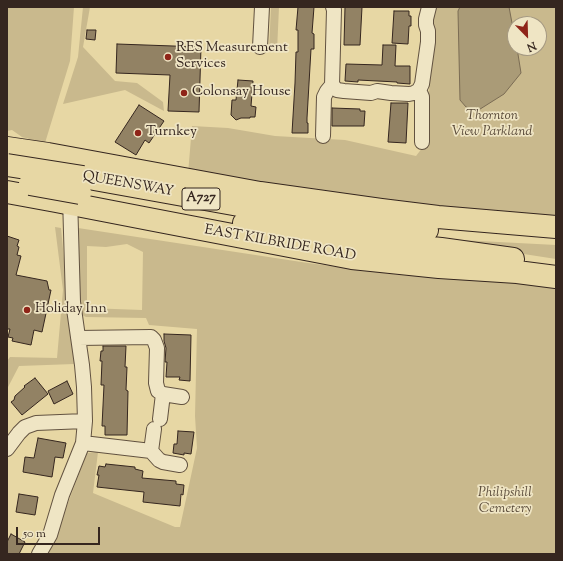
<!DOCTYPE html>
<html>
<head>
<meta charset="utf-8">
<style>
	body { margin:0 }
	#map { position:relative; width:563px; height:561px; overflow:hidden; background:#e7d7a4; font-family:"Sorts Mill Goudy",serif }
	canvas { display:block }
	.frame { position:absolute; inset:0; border:8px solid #35261f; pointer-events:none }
	.north { position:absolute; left:507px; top:16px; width:40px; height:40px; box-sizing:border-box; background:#efe5c4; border:1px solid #a59982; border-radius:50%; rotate:157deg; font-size:11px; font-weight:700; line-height:16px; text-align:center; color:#35261f }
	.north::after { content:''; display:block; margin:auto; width:14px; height:18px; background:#8f2418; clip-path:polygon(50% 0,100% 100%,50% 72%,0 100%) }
	.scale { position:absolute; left:16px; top:527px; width:84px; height:18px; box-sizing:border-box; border:2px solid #35261f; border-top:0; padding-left:5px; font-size:12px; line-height:14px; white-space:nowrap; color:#35261f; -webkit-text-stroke:3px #efe5c4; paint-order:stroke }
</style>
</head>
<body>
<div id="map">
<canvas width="563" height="561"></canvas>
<div class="frame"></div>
<div class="north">N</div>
<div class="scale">50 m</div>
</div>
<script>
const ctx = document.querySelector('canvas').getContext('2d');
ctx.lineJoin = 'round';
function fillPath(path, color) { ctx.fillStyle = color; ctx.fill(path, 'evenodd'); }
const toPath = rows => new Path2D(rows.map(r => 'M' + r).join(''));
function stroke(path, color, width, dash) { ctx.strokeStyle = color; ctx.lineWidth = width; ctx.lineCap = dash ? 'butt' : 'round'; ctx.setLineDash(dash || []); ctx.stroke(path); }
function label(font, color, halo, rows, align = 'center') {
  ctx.font = font + ' "Sorts Mill Goudy",serif'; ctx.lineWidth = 3.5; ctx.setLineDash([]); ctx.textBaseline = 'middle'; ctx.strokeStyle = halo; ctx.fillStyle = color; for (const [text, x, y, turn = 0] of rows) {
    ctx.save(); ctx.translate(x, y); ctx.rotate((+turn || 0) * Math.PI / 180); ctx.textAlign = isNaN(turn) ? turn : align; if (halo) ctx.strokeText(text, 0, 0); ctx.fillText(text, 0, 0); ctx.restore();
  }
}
fillPath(toPath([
	[7,7,74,7,70,61,45,143,22,137,12,130,7,131],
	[83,7,90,7,83,47,115,81,137,83,163,102,164,111,125,90,63,104,78,57],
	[271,7,279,7,277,51,269,50],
	[434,7,556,7,556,224,188,174,192,126,228,128,275,136,345,140,416,156,426,143],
	[515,24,539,24,539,48,515,48],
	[55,227,61,228,74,364,19,366,7,389,7,361,10,357,57,358,63,290],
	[78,228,308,263,400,275,556,284,556,554,47,554,52,545,87,453,98,452,93,493,175,527,180,527,197,448,195,416,197,329,149,325,146,318,86,317,80,314,77,237],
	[127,244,143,252,142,310,87,308,87,246,106,247],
	[401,235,460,240,556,245,556,259]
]), '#c9b98d');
const water = toPath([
	[460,7,509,7,515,39,515,48,517,48,521,73,504,94,477,111,466,107,460,100,458,11,460,7]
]);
fillPath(water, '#aa9b77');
stroke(water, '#7b6c54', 1);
const building = toPath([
	[298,7,314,7,312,33,314,34,314,49,311,49,307,118,307,123,308,123,308,133,292,133,295,83,296,52,298,52,298,30,296,30,298,7],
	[345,7,362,7,360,45,344,45,345,7],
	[394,11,409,11,409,16,411,16,411,26,409,26,408,44,392,43,394,11],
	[87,30,96,30,95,40,86,39,87,30],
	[117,44,201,47,199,112,168,111,170,75,116,73,117,44],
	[383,45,396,45,395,66,410,66,410,84,397,83,397,82,358,80,358,82,345,81,346,64,382,65,383,45],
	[238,80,253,81,251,106,256,107,255,117,250,117,250,118,241,118,236,120,231,115,232,100,236,100,238,80],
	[391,103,408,103,406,143,388,142,391,103],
	[139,105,164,121,149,143,145,140,136,155,115,142,139,105],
	[332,108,360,109,360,111,365,111,364,126,332,126,332,108],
	[7,236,19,240,17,246,19,247,17,255,21,256,16,275,47,281,49,290,51,290,42,332,34,330,31,345,12,341,13,338,8,337,10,329,7,329,7,236],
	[164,334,191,335,190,381,179,380,180,377,166,377,167,362,165,362,166,348,164,341,164,334],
	[103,346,126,346,125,367,127,367,126,390,128,391,127,435,105,435,105,426,102,426,104,385,101,385,102,361,100,361,101,351,103,351,103,346],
	[35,378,48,394,22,415,11,402,14,400,15,396,25,387,24,386,35,378],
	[67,381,73,394,54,404,48,391,67,381],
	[178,431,194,432,191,454,184,453,184,455,173,453,174,444,177,444,178,431],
	[38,438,66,443,63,458,55,457,52,477,23,472,25,457,34,458,38,438],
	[106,464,135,467,135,469,143,471,142,478,176,481,176,484,184,485,183,495,181,494,180,506,143,502,144,492,97,487,99,475,97,475,99,466,105,467,106,464],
	[19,494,38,497,35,515,16,512,19,494],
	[11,534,25,542,19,554,7,554,7,542,11,534]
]);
fillPath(building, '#928264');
stroke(building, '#35261f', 1);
const street = toPath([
	[333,7,334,10,332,85,337,90,344,91,371,93,377,91,391,93,409,94,414,93,419,90,422,84,428,42,428,31,426,25,426,19,429,7],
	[260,47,262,7],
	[419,90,422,97,422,142],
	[323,136,324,97,327,91,332,85],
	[78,338,151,337,154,340,157,348,156,383,158,391,163,394,160,419],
	[163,394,182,397],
	[83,443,151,451,159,460,163,462,180,465],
	[7,449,19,433,25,427,36,423,85,421],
	[151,451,154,429],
	[39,554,50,535,62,495,83,443,85,421,84,387,82,365,73,302,70,197]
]);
const primary = toPath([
	[7,148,48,154,260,193,381,210,438,217,556,227],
	[83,177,272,211,396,228,427,230],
	[7,192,56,201,154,220,352,258,439,267,517,272,556,277],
	[244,223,367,241,441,249,513,259]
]);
stroke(street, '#625240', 16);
stroke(primary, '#35261f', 24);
stroke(street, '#efe5c4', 14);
stroke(primary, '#e7d7a4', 22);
const primaryBridge = toPath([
	[7,165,83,177],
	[30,184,80,193]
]);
stroke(primaryBridge, '#35261f', 24, []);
stroke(primaryBridge, '#e7d7a4', 22);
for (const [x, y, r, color] of [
	[168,57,4,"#8f2418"],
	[184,93,4,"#8f2418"],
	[138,133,4,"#8f2418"],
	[27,310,4,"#8f2418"]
]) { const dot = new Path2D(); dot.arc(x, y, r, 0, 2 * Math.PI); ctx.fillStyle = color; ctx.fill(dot); stroke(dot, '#efe5c4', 1.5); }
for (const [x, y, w] of [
	[201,199,38]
]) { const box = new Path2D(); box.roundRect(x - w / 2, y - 11, w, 22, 3); ctx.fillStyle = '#efe5c4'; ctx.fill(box); stroke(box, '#35261f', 1); }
label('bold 13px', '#35261f', null, [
	["A727",201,199]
]);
label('14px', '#35261f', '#efe5c4', [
	["RES Measurement",176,49],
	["Services",176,65],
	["Colonsay House",192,93],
	["Turnkey",146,133],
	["Holiday Inn",35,310]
], 'left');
label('italic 14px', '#5a4b3a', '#efe5c4', [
	["Thornton",492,117],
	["View Parkland",492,133],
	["Philipshill",505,494],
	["Cemetery",505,510]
]);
label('14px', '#35261f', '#efe5c4', [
	["QUEENSWAY",128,185,10],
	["EAST KILBRIDE ROAD",280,244,10]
]);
</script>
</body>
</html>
